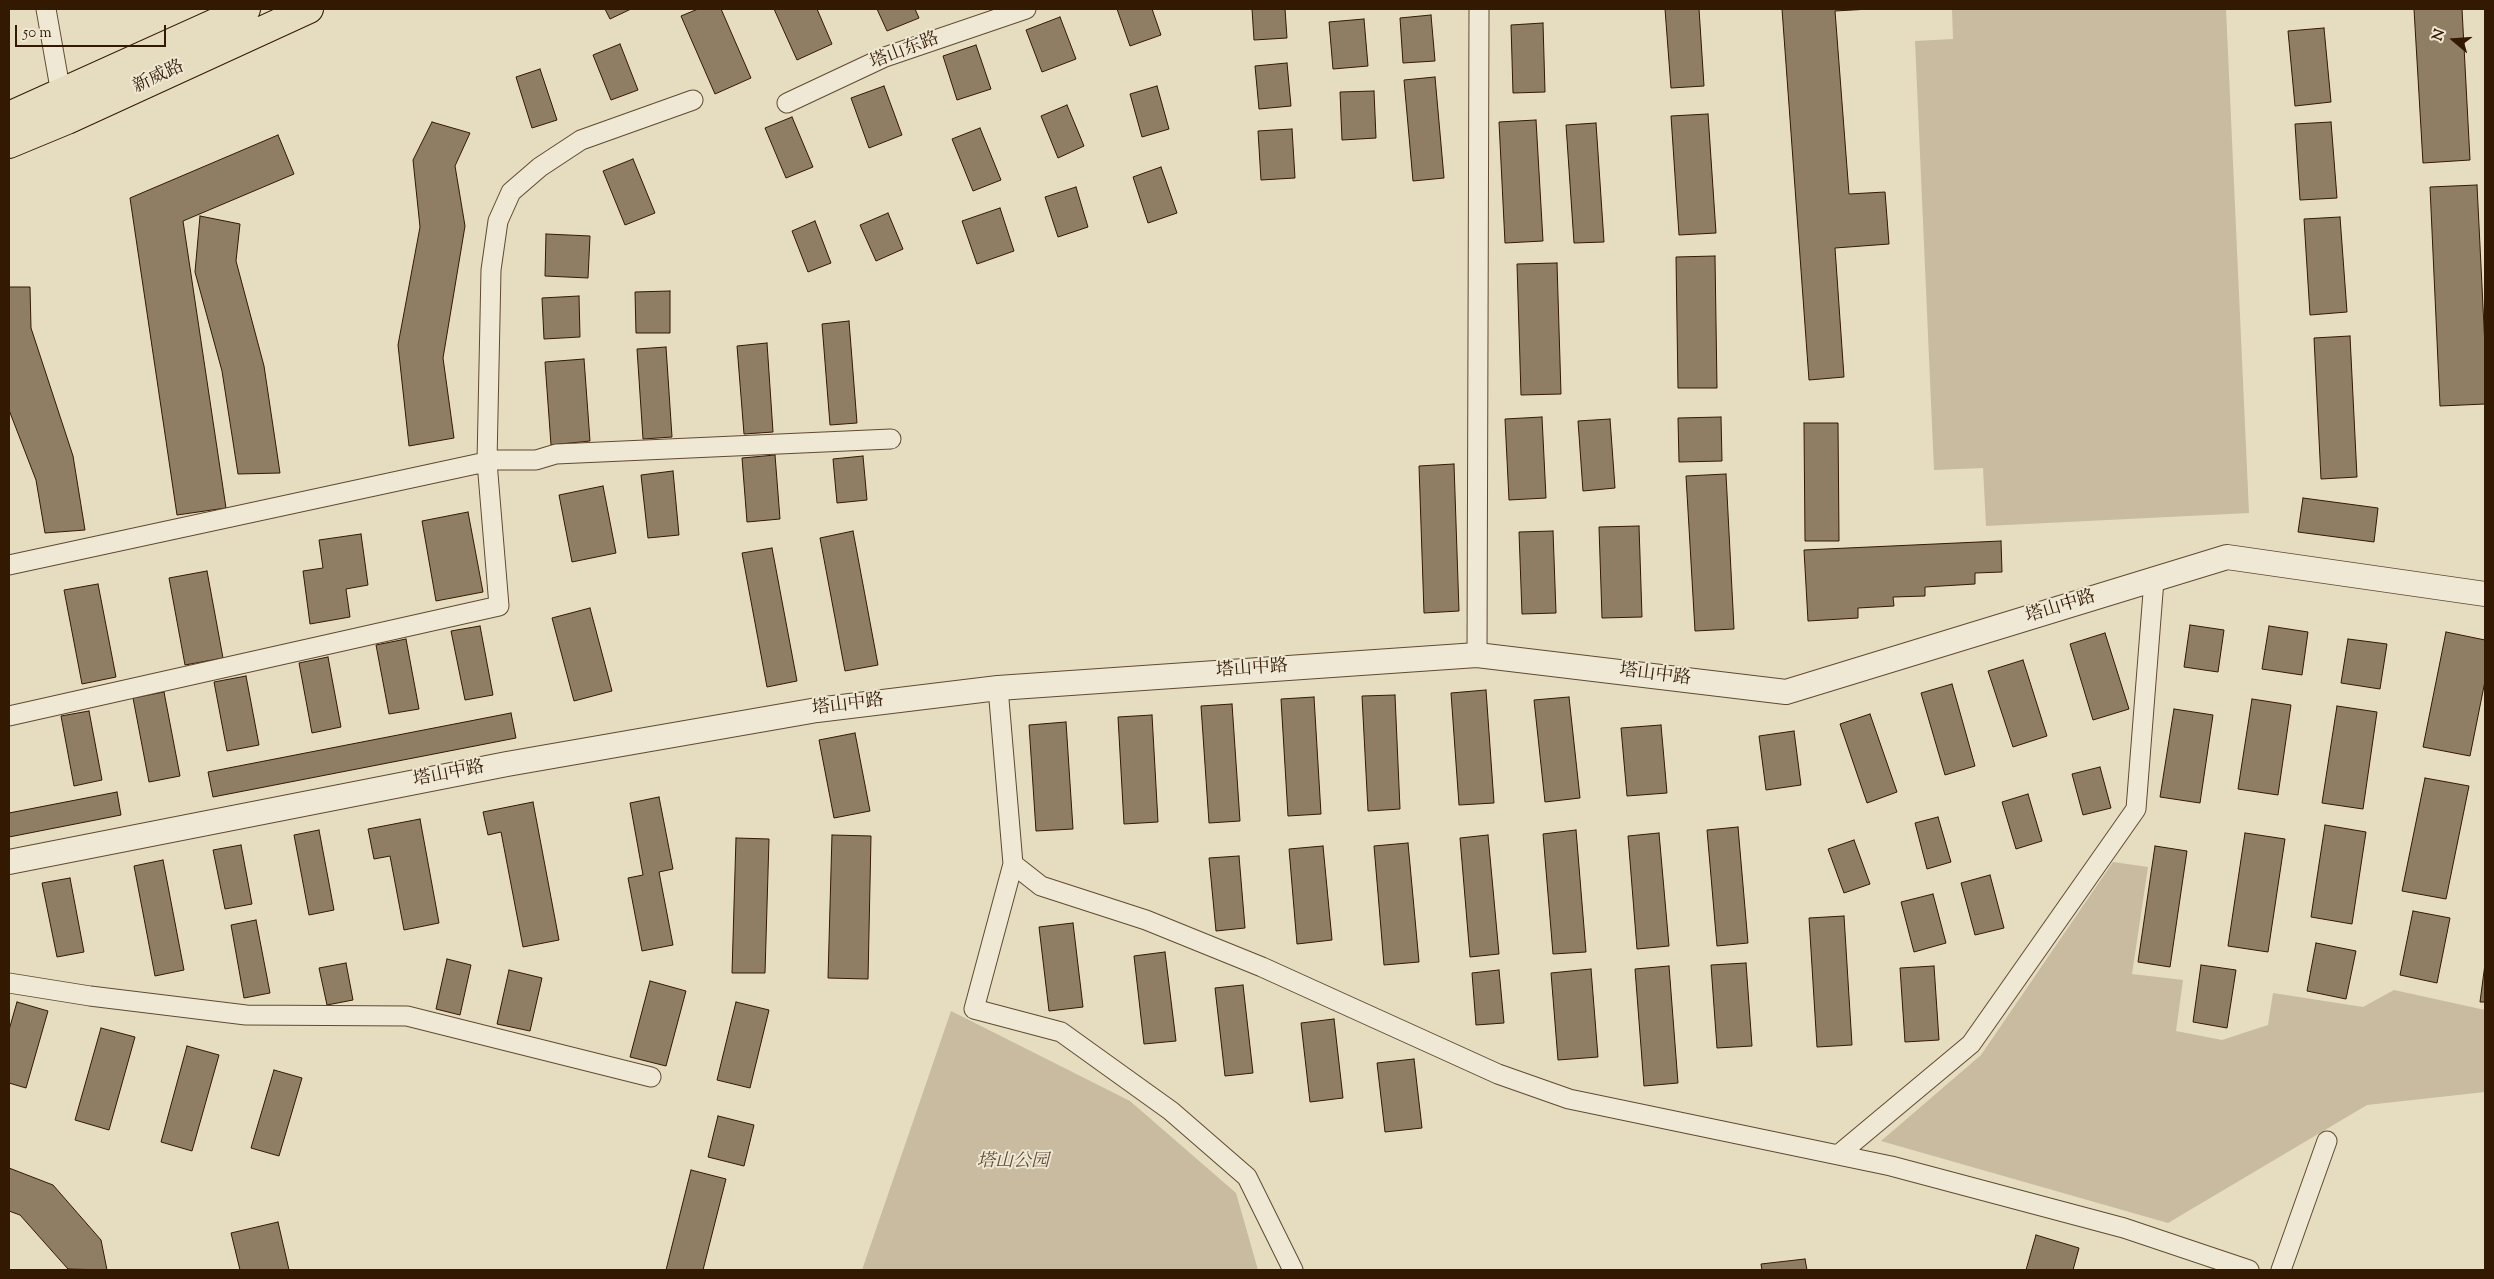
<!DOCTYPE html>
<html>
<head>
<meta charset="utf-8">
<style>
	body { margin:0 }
	#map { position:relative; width:2494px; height:1279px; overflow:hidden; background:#e6dcbf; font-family:"Sorts Mill Goudy",serif }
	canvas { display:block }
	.frame { position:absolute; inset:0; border:10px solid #331902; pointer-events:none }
	.north { position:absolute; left:2429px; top:15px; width:50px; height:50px; -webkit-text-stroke:4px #efe8d5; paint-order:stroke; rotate:288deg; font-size:14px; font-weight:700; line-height:20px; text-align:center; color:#331902 }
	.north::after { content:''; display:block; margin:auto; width:18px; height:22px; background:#331902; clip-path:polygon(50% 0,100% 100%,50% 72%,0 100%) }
	.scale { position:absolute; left:15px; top:25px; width:151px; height:22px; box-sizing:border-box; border:2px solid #331902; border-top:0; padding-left:6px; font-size:15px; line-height:18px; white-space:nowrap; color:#331902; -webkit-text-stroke:4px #efe8d5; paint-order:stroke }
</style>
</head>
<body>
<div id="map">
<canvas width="2494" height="1279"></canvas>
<div class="frame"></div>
<div class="north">N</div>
<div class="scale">50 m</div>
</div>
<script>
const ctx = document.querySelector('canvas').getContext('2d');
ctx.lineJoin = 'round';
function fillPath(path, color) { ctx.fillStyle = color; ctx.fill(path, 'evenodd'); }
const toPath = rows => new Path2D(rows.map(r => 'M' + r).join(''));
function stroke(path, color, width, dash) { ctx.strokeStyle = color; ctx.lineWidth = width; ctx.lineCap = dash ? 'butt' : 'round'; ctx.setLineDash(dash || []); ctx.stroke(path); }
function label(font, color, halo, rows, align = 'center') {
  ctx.font = font + ' "Sorts Mill Goudy","Noto Serif SC",serif'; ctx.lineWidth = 4; ctx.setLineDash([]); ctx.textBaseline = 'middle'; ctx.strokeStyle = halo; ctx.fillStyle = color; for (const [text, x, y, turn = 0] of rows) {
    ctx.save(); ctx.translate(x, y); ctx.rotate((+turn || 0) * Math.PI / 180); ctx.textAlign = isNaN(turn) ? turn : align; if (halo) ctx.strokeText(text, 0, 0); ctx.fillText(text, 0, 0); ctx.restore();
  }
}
fillPath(toPath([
	[1952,9,2226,9,2249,513,1986,526,1983,468,1934,470,1915,41,1953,39],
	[2113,862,2148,867,2132,974,2183,980,2176,1031,2222,1040,2268,1025,2273,993,2363,1007,2394,990,2485,1010,2485,1092,2367,1105,2168,1223,1881,1141,1981,1055],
	[951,1011,1130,1101,1236,1193,1258,1270,862,1270]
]), '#c8bb9f');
const building = toPath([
	[605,9,631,9,610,19,605,9],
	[698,9,721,9,751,78,715,94,681,16,698,9],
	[774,9,817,9,832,44,797,60,774,9],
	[877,9,915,9,919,18,887,31,877,9],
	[1117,9,1152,9,1161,35,1130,46,1117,9],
	[1252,9,1285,9,1287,38,1254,40,1252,9],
	[1665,9,1699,9,1704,86,1671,88,1665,9],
	[1782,9,1870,9,1835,11,1849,194,1885,192,1889,244,1835,248,1844,377,1809,380,1782,9],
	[2414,9,2462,9,2470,160,2423,163,2414,9],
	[1431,15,1435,61,1403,63,1400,18,1431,15],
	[1060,17,1076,59,1042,72,1026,30,1060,17],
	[1364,19,1368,66,1333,69,1329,22,1364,19],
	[1543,23,1545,92,1513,93,1511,25,1543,23],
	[2324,28,2331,102,2295,106,2288,31,2324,28],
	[620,44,638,90,611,100,593,55,620,44],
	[976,45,991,89,957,100,943,56,976,45],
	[1287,63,1291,106,1259,109,1255,66,1287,63],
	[540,69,557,120,532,128,516,77,540,69],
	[1435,77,1444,178,1413,181,1404,80,1435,77],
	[884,86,902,135,869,148,851,98,884,86],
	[1157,86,1169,129,1142,137,1130,94,1157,86],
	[1374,91,1376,138,1342,140,1340,92,1374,91],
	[1067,105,1084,146,1058,158,1041,116,1067,105],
	[1708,114,1716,233,1679,235,1671,116,1708,114],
	[792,117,813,167,786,178,765,128,792,117],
	[1536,120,1543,241,1505,243,1499,122,1536,120],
	[432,122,470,133,455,166,465,226,443,358,454,438,409,446,398,345,420,227,413,160,432,122],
	[2331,122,2337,198,2300,200,2295,124,2331,122],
	[1596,123,1604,242,1574,243,1566,125,1596,123],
	[980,128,1001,180,973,191,952,139,980,128],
	[1292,129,1295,178,1261,180,1258,131,1292,129],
	[278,135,294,174,183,221,226,508,177,515,130,198,278,135],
	[633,159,655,213,625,225,603,171,633,159],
	[1161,167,1177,213,1148,223,1133,177,1161,167],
	[2477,185,2485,347,2485,404,2440,406,2430,187,2477,185],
	[1076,187,1088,227,1058,237,1045,197,1076,187],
	[1000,208,1014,251,977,264,962,221,1000,208],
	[888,213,903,249,876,261,860,225,888,213],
	[200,216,240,224,236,261,264,366,280,473,238,474,222,371,195,272,200,216],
	[2340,217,2347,312,2310,315,2304,219,2340,217],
	[815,221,831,263,808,272,792,231,815,221],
	[546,234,590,236,588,278,545,276,546,234],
	[1715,256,1717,388,1678,388,1676,257,1715,256],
	[1557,263,1561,394,1521,395,1517,264,1557,263],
	[9,287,30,287,31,328,73,456,85,530,45,533,36,480,9,410,9,287],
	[670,291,670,333,636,333,635,292,670,291],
	[579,296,580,337,544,339,542,298,579,296],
	[849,321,857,423,830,425,822,324,849,321],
	[2350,336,2357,477,2321,479,2314,338,2350,336],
	[767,343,773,432,744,434,737,346,767,343],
	[666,347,672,437,643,439,637,349,666,347],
	[584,359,590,441,551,445,545,362,584,359],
	[1542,417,1546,498,1509,500,1505,419,1542,417],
	[1721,417,1722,461,1679,462,1678,418,1721,417],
	[1610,419,1615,488,1583,491,1578,421,1610,419],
	[1804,423,1838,423,1839,541,1805,541,1804,423],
	[775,455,780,519,747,522,742,458,775,455],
	[863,456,867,500,837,503,833,459,863,456],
	[1454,464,1459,611,1424,613,1419,466,1454,464],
	[673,471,679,535,648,538,641,475,673,471],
	[1726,474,1734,629,1695,631,1686,476,1726,474],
	[603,486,616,553,572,562,559,495,603,486],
	[2303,498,2378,508,2374,542,2298,532,2303,498],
	[468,512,483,592,436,601,422,521,468,512],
	[1639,526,1642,617,1602,618,1599,527,1639,526],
	[853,531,878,665,845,671,820,538,853,531],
	[1553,531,1556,613,1522,614,1519,532,1553,531],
	[361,534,368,585,346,589,350,617,310,624,303,571,323,568,319,540,361,534],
	[2001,541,2002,572,1975,573,1975,584,1925,587,1925,596,1893,597,1894,606,1858,608,1858,618,1808,621,1804,550,2001,541],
	[772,548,797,681,767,687,742,553,772,548],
	[207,571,223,658,185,665,169,578,207,571],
	[98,584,116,677,82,684,64,590,98,584],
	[590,608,612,691,574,701,552,618,590,608],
	[2190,625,2224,630,2218,672,2184,667,2190,625],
	[480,626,493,695,465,700,451,631,480,626],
	[2269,626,2308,632,2302,675,2262,669,2269,626],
	[2446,632,2485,640,2485,681,2470,756,2423,747,2446,632],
	[2105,633,2129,709,2093,720,2070,644,2105,633],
	[406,639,419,709,389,714,376,645,406,639],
	[2348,639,2387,644,2380,689,2341,683,2348,639],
	[328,657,341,727,312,733,299,663,328,657],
	[2023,660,2047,736,2013,747,1988,671,2023,660],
	[246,676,259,745,227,751,214,682,246,676],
	[1952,684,1975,766,1945,775,1921,693,1952,684],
	[1486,690,1494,803,1459,805,1451,693,1486,690],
	[164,692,180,776,149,782,133,698,164,692],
	[1395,695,1400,809,1368,811,1362,696,1395,695],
	[1314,697,1321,814,1288,816,1281,699,1314,697],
	[1569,697,1580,798,1545,802,1534,700,1569,697],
	[2252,699,2291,705,2278,795,2238,789,2252,699],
	[1232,704,1240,821,1209,823,1201,706,1232,704],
	[2337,706,2377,712,2363,809,2322,803,2337,706],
	[2174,709,2213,715,2200,803,2160,797,2174,709],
	[89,711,102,780,74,786,61,716,89,711],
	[511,713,516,738,213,797,208,772,511,713],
	[1870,714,1897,792,1867,803,1840,724,1870,714],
	[1152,715,1158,822,1124,824,1118,717,1152,715],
	[1066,722,1073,829,1036,831,1029,725,1066,722],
	[1661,725,1667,793,1627,796,1621,728,1661,725],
	[1794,731,1801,785,1766,790,1759,736,1794,731],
	[855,733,870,811,834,818,819,740,855,733],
	[2100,767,2111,808,2083,815,2072,774,2100,767],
	[2425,778,2469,786,2446,899,2402,891,2425,778],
	[117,792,121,815,9,837,9,813,117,792],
	[2028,794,2042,841,2016,849,2002,802,2028,794],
	[659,797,673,869,659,872,673,945,642,951,628,878,643,875,630,803,659,797],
	[533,802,559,940,523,947,501,832,488,835,483,812,533,802],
	[1938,817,1951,862,1927,869,1915,823,1938,817],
	[420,819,439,923,404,930,390,856,374,859,368,829,420,819],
	[2325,825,2366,832,2352,924,2311,917,2325,825],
	[1738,827,1748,943,1717,946,1707,830,1738,827],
	[319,830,334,910,309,915,294,835,319,830],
	[1576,830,1586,952,1553,954,1543,834,1576,830],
	[1659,833,1669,946,1637,949,1628,836,1659,833],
	[2245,833,2285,839,2268,952,2228,946,2245,833],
	[832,835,871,836,868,979,828,978,832,835],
	[1488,835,1499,954,1470,957,1460,838,1488,835],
	[736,838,769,839,765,973,732,973,736,838],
	[1854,840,1870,884,1844,893,1828,849,1854,840],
	[1408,843,1419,962,1384,965,1374,846,1408,843],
	[241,845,252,904,225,909,213,850,241,845],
	[1323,846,1332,940,1297,944,1289,849,1323,846],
	[2155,846,2187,851,2170,967,2138,962,2155,846],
	[1239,856,1245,928,1216,931,1209,858,1239,856],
	[163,860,184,970,155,976,134,866,163,860],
	[1990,875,2004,928,1975,935,1961,883,1990,875],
	[70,878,84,952,57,957,42,883,70,878],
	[1933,894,1946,943,1914,952,1901,902,1933,894],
	[2413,911,2450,918,2437,983,2400,975,2413,911],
	[1844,916,1852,1045,1817,1047,1809,918,1844,916],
	[256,920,270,993,244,998,231,925,256,920],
	[1073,923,1083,1007,1049,1011,1039,927,1073,923],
	[2316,943,2356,951,2346,999,2307,991,2316,943],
	[1165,952,1176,1041,1144,1044,1134,956,1165,952],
	[447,959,471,965,460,1015,436,1009,447,959],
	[346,963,353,1000,327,1005,319,968,346,963],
	[1746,963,1752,1046,1717,1048,1711,965,1746,963],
	[2485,964,2485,1002,2480,1002,2485,964],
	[2201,965,2236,970,2227,1028,2193,1022,2201,965],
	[1669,966,1678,1083,1644,1086,1635,969,1669,966],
	[1934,966,1939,1040,1905,1042,1900,968,1934,966],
	[1591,969,1598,1057,1558,1060,1551,973,1591,969],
	[509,970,542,978,530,1031,497,1024,509,970],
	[1499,970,1504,1023,1476,1025,1472,973,1499,970],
	[650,981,686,991,666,1066,630,1057,650,981],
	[1243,985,1253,1073,1225,1076,1215,988,1243,985],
	[17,1002,48,1011,26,1088,9,1083,9,1030,17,1002],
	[736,1002,769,1010,750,1088,717,1080,736,1002],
	[1334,1019,1343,1098,1310,1102,1301,1023,1334,1019],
	[101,1028,135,1037,109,1130,75,1120,101,1028],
	[187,1046,219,1055,192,1151,161,1142,187,1046],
	[1414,1059,1422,1128,1385,1132,1377,1063,1414,1059],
	[274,1070,302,1078,279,1156,251,1148,274,1070],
	[718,1116,754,1125,744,1166,708,1157,718,1116],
	[9,1168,53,1185,101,1240,107,1270,68,1269,20,1215,9,1211,9,1168],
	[691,1170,726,1179,703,1270,666,1270,691,1170],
	[278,1222,289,1270,240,1270,231,1233,278,1222],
	[2036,1235,2079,1248,2073,1270,2026,1270,2036,1235],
	[1805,1259,1807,1270,1762,1270,1761,1264,1805,1259]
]);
fillPath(building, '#907e64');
stroke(building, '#331902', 1);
const minor = toPath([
	[46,9,63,105],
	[787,103,885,57,1026,9],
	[9,565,495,460,536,460,556,454,891,439],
	[1477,655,1479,9],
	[998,688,1013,864,1041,886,1146,920,1262,967,1498,1074,1569,1099,1891,1166,2124,1228,2249,1270],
	[9,716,499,606,487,462,491,270,498,221,511,192,540,167,581,140,693,100],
	[1013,864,974,1009,1061,1032,1171,1111,1247,1177,1293,1270],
	[9,983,90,996,246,1015,407,1016,651,1077],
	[1838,1155,1971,1044,2136,809,2154,580],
	[2281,1270,2327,1141]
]);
const tertiary = toPath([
	[9,862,507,764,817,710,998,688,1477,655,1786,692,2227,557,2485,594]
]);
const primary = toPath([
	[9,116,246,9],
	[9,144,67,120,309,9]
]);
stroke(minor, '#604a31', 21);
stroke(tertiary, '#604a31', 26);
stroke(primary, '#331902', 30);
stroke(minor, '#efe8d5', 19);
stroke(tertiary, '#efe8d5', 24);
stroke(primary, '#e6dcbf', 28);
label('18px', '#331902', '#efe8d5', [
	["塔山东路",905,52,-21],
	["新威路",159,78,-25],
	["塔山中路",2061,608,-17],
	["塔山中路",1252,670,-4],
	["塔山中路",1655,676,7],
	["塔山中路",848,706,-7],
	["塔山中路",449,775,-11]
]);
label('italic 18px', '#604a31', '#efe8d5', [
	["塔山公园",1013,1163]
]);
</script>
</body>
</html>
